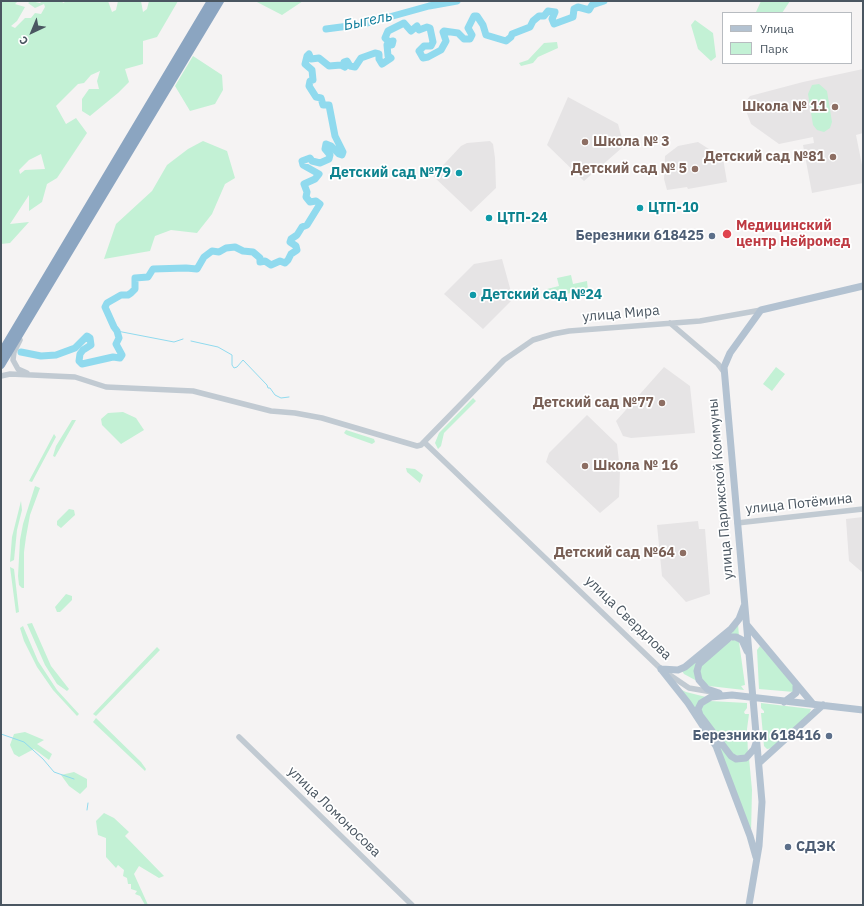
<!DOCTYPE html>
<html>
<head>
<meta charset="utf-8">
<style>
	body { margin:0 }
	#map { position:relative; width:864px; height:906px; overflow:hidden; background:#f5f3f3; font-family:"IBM Plex Sans",sans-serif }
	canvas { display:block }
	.frame { position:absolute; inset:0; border:2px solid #4a5661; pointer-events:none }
	.legend { position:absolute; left:722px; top:12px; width:130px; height:52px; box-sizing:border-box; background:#fff; border:1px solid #b7bbc0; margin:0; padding:5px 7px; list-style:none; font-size:12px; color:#4a5661 }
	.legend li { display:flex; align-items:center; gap:8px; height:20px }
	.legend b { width:20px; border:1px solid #b7bbc0 }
	.north { position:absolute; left:12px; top:12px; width:40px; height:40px; -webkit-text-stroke:3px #fff; paint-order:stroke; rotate:224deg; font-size:11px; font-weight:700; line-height:16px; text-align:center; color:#4a5661 }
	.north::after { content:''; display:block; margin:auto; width:14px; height:18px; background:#4a5661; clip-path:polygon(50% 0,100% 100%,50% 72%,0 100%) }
</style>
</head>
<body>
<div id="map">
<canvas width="864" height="906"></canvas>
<div class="frame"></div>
<ul class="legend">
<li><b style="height:5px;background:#b3c2d1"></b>Улица</li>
<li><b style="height:11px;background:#c3f1d5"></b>Парк</li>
</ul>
<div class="north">С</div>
</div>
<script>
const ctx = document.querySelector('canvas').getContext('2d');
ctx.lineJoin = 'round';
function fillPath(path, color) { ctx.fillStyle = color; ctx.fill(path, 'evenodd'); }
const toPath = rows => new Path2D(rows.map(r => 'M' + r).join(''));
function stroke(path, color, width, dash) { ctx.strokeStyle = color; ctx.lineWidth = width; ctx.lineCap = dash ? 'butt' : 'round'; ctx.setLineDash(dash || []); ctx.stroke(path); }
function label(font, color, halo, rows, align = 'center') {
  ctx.font = font + ' "IBM Plex Sans",sans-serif'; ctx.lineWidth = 3.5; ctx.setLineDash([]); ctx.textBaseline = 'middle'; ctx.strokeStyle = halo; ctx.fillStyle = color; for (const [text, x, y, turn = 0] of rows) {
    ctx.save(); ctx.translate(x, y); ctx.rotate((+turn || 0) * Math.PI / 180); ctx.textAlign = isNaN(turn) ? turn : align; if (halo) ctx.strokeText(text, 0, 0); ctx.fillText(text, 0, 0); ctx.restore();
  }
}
fillPath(toPath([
	[863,69,863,133,856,135,863,170,863,183,812,193,803,145,814,143,813,137,779,144,751,124,745,108,746,101,750,96,803,82],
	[568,97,618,124,624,146,584,181,547,145],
	[490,141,493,144,495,158,496,188,471,212,433,176,461,146,467,143],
	[698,142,723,158,727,182,688,189,687,187,667,190,664,179,665,156,678,146],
	[502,259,513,299,483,329,444,294,474,264],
	[664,367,690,386,695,433,631,438,623,436,616,421],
	[587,415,617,444,620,470,619,497,600,513,546,462,549,453],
	[863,517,863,573,849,561,846,519],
	[698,521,699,529,705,529,710,594,686,602,662,576,657,525]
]), '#e6e4e5');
fillPath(toPath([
	[1,1,18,1,15,4,25,7,17,21,11,26,15,28,25,18,31,18,35,13,41,14,45,7,44,4,35,8,28,3,31,1,40,3,42,1,60,1,64,3,65,1,108,1,112,12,116,10,118,1,141,1,143,12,147,9,149,1,178,1,157,37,143,41,143,64,125,69,129,82,118,93,90,116,82,111,82,99,89,89,99,89,97,81,100,71,91,75,84,83,78,84,56,106,66,124,76,118,87,133,57,178,47,184,42,202,29,211,29,195,10,224,29,222,10,243,1,244],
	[41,154,45,169,25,170,20,174,19,170,29,160],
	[255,1,303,1,282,15],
	[761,1,790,1,782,13,756,12],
	[695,20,713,33,716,57,711,61,698,49,691,25],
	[557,42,558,48,538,57,533,63,521,66,519,63,528,60,544,43],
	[193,56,222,75,223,90,215,104,190,111,175,86],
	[819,84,827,91,832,122,830,128,824,132,817,130,813,125,808,94,812,85],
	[203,141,227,151,235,178,225,184,212,214,197,233,171,230,155,236,150,251,104,259,116,224,152,191,167,165,188,149],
	[571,275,573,284,587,281,588,290,549,297,547,289,559,286,557,278],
	[776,367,785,374,772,391,763,384],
	[473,398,476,401,444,433,441,446,438,449,435,443,439,433],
	[123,412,136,418,144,430,121,444,102,425,101,419,108,413],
	[72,420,76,420,55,457,53,456,56,446],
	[346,430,374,439,375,442,372,444,347,435,344,433],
	[54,434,56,437,32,482,29,481],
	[406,468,415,469,423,475,420,483,407,472],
	[35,486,40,488,30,515,26,537,24,552,24,588,22,588,19,585,18,576,20,540,23,524],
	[21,501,22,510,17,530,14,560,10,562,12,537],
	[69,509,74,510,75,515,61,528,57,525,57,521],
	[10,567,14,569,19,612,16,613],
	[66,594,72,596,72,600,60,612,57,612,55,607],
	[32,623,51,666,69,689,67,691,57,684,45,665,27,624],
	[738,624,739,636,701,659,697,681,684,674,682,671],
	[23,626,38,661,57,690,79,714,77,716,53,690,37,667,24,641,20,628],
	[732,639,739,642,745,685,741,686,744,690,709,686,701,681,699,669,701,666],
	[760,646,793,684,794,692,759,689,757,650],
	[157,647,160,650,96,716,93,714],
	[674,686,686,692,706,697,696,712],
	[710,701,747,703,747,708,744,712,745,714,749,714,747,729,748,754,745,756,733,755,700,713,700,707],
	[761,703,811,709,809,714,772,748,767,749,764,746,761,713,764,713,764,711,761,708],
	[96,718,141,762,146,769,145,771,93,722],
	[25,732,44,740,37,744,52,754,49,760,34,749,19,757,14,754,10,745,14,734],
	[723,747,732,758,749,758,752,790,751,834,719,748],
	[74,772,87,779,87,787,80,794,69,786,61,775],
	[104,813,114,818,129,832,125,836,164,876,159,878,139,866,134,874,148,905,145,905,140,896,135,894,137,891,131,889,131,884,128,884,127,878,123,876,124,870,118,865,116,868,106,857,106,838,98,835,96,821]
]), '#c3f1d5');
stroke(toPath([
	[117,331,174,342,183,339],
	[191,341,218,347,232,355,232,365,234,368,237,367,243,360,267,385,268,388,270,388,275,395,281,398,289,397],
	[1,734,24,742,43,759,54,772,74,779],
	[87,810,88,803]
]), '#90daee', 1);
stroke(toPath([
	[326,29,364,24,429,6,457,1],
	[21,352,41,356,56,355,75,348,87,336,90,338,91,345,83,350,80,354,79,361,82,364,113,357,120,358,122,355,116,344,119,338,117,331,114,327,105,307,107,303,121,295,128,295,131,293,135,289,135,278,148,277,153,269,186,268,197,269,204,257,212,251,219,252,226,248,235,247,243,251,253,252,260,258,260,262,265,261,271,265,280,261,285,263,288,260,291,254,297,250,296,246,290,242,291,239,297,235,302,227,307,225,320,204,316,201,310,202,306,197,307,192,304,184,315,179,319,174,303,165,302,161,310,158,312,161,320,163,329,159,330,155,325,149,326,144,331,146,339,154,342,155,343,152,335,136,329,105,323,105,321,98,316,97,309,86,310,81,313,80,312,70,305,64,307,56,309,54,311,59,319,58,329,66,341,65,345,67,344,62,347,61,350,66,355,67,361,58,375,53,379,54,379,59,382,64,391,58,388,56,387,45,392,45,393,41,389,42,385,38,388,31,404,23,411,31,417,26,419,30,427,27,430,28,433,42,431,46,424,46,419,51,423,58,428,57,441,50,446,41,443,32,444,31,458,33,464,39,470,39,472,35,468,28,474,16,477,16,483,25,486,35,506,41,511,37,512,34,530,27,533,21,539,16,544,16,548,11,555,12,552,19,554,24,573,17,574,9,578,7,589,10,592,5,604,1]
]), '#90daee', 7);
stroke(toPath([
	[670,323,718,364,724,372],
	[20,340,14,352,13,360,18,369,27,373],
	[1,376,10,374,75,377,106,387,193,391,271,411,295,413,322,418,417,446,421,445,504,360,533,340,553,334,569,331,700,321,761,310],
	[424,442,661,669,689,688,712,692],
	[737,523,863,509],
	[239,737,412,905]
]), '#c1cad2', 5.5);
stroke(toPath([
	[747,625,813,704],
	[661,669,688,703,716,746,750,836,756,857],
	[661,669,678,670,685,667,731,629,739,619,744,606],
	[719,693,707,689,699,680,697,671,699,664,730,637,736,637,742,640,747,651],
	[784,702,796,693,796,686],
	[756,743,754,749,746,758,736,759,731,756,700,715,698,709,701,703,711,697,732,695,863,710],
	[759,763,823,705],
	[749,905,759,846,762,802,724,367,730,353,761,310,863,286]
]), '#b3c2d1', 7);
stroke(toPath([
	[1,353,211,1],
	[1,365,220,1]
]), '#8ba5c1', 8);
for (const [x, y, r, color] of [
	[835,107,4,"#8d6e63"],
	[585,142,4,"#8d6e63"],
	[833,157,4,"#8d6e63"],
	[695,169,4,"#8d6e63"],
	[459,173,4,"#0f9aa8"],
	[640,208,4,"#0f9aa8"],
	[489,218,4,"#0f9aa8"],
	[727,234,5,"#e0444e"],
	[712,236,4,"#5c6f8a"],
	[473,295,4,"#0f9aa8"],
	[662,403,4,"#8d6e63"],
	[585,466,4,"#8d6e63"],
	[683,553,4,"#8d6e63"],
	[829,736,4,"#5c6f8a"],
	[788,847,4,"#5c6f8a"]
]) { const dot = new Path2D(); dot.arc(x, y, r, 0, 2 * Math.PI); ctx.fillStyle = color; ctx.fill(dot); stroke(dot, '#fff', 1.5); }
label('bold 14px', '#785e54', '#fff', [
	["Школа № 11",827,107],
	["Школа № 3",593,142,"left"],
	["Детский сад №81",825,157],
	["Детский сад № 5",687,169],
	["Детский сад №77",654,403],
	["Школа № 16",593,466,"left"],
	["Детский сад №64",675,553]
], 'right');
label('bold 14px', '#0d838f', '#fff', [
	["Детский сад №79",451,173,"right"],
	["ЦТП-10",648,208],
	["ЦТП-24",497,218],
	["Детский сад №24",481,295]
], 'left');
label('bold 14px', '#be3a42', '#fff', [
	["Медицинский",736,226],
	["центр Нейромед",736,242]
], 'left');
label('bold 14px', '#4e5e75', '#fff', [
	["Березники 618425",704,236],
	["Березники 618416",821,736],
	["СДЭК",796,847,"left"]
], 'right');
label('14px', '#4a5661', '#fff', [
	["улица Мира",621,314,-5],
	["улица Парижской Коммуны",721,489,-95],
	["улица Потёмина",799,504,-6],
	["улица Свердлова",628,618,44],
	["улица Ломоносова",334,812,44]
]);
label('italic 15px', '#0c7c9b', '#fff', [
	["Быгель",368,21,-12]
]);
</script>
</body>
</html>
